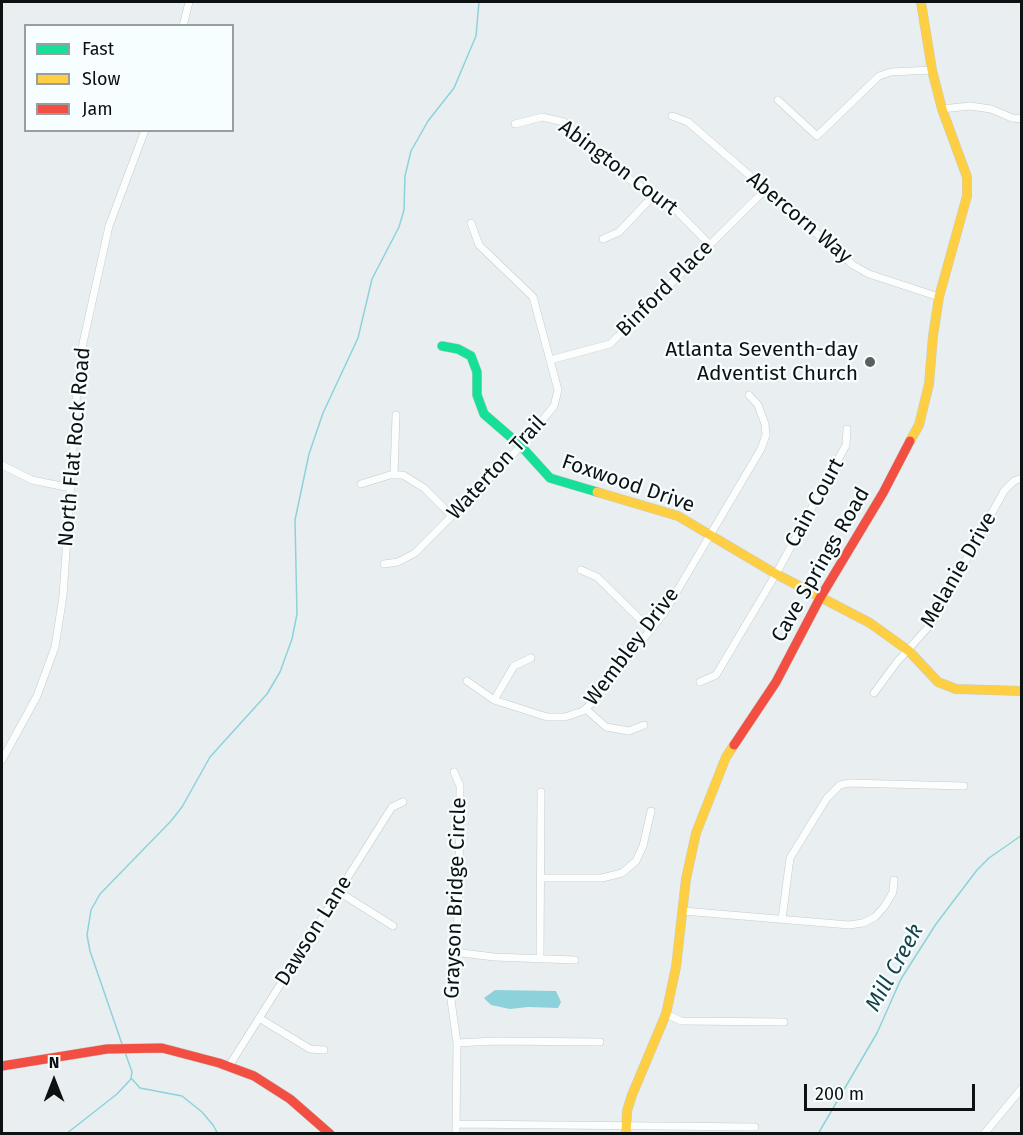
<!DOCTYPE html>
<html>
<head>
<meta charset="utf-8">
<style>
	body { margin:0 }
	#map { position:relative; width:1023px; height:1135px; overflow:hidden; background:#e9eff0; font-family:"Fira Sans",sans-serif }
	canvas { display:block }
	.frame { position:absolute; inset:0; border:3px solid #0d1111; pointer-events:none }
	.legend { position:absolute; left:24px; top:24px; width:210px; height:108px; box-sizing:border-box; background:#f7feff; border:2px solid #999fa0; margin:0; padding:8px 10px; list-style:none; font-size:18px; color:#0d1111 }
	.legend li { display:flex; align-items:center; gap:12px; height:30px }
	.legend b { width:30px; border:2px solid #999fa0 }
	.north { position:absolute; left:24px; top:1051px; width:60px; height:60px; -webkit-text-stroke:4px #f7feff; paint-order:stroke; rotate:0deg; font-size:16px; font-weight:700; line-height:24px; text-align:center; color:#0d1111 }
	.north::after { content:''; display:block; margin:auto; width:21px; height:27px; background:#0d1111; clip-path:polygon(50% 0,100% 100%,50% 72%,0 100%) }
	.scale { position:absolute; left:804px; top:1084px; width:171px; height:27px; box-sizing:border-box; border:3px solid #0d1111; border-top:0; padding-left:8px; font-size:18px; line-height:21px; white-space:nowrap; color:#0d1111; -webkit-text-stroke:4px #f7feff; paint-order:stroke }
</style>
</head>
<body>
<div id="map">
<canvas width="1023" height="1135"></canvas>
<div class="frame"></div>
<ul class="legend">
<li><b style="height:8px;background:#16e098"></b>Fast</li>
<li><b style="height:8px;background:#ffcf43"></b>Slow</li>
<li><b style="height:8px;background:#f24e42"></b>Jam</li>
</ul>
<div class="north">N</div>
<div class="scale">200 m</div>
</div>
<script>
const ctx = document.querySelector('canvas').getContext('2d');
ctx.lineJoin = 'round';
function fillPath(path, color) { ctx.fillStyle = color; ctx.fill(path, 'evenodd'); }
const toPath = rows => new Path2D(rows.map(r => 'M' + r).join(''));
function stroke(path, color, width, dash) { ctx.strokeStyle = color; ctx.lineWidth = width; ctx.lineCap = dash ? 'butt' : 'round'; ctx.setLineDash(dash || []); ctx.stroke(path); }
function label(font, color, halo, rows, align = 'center') {
  ctx.font = font + ' "Fira Sans",sans-serif'; ctx.lineWidth = 4.5; ctx.setLineDash([]); ctx.textBaseline = 'middle'; ctx.strokeStyle = halo; ctx.fillStyle = color; for (const [text, x, y, turn = 0] of rows) {
    ctx.save(); ctx.translate(x, y); ctx.rotate((+turn || 0) * Math.PI / 180); ctx.textAlign = isNaN(turn) ? turn : align; if (halo) ctx.strokeText(text, 0, 0); ctx.fillText(text, 0, 0); ctx.restore();
  }
}
fillPath(toPath([
	[495,990,556,991,561,1002,558,1008,528,1007,510,1009,491,1005,484,998]
]), '#8dd2db');
stroke(toPath([
	[122,1044,90,951,87,935,91,910,100,894,171,821,182,807,210,757,267,694,280,672,292,639,297,614,295,520,309,454,323,413,358,338,372,279,399,227,404,210,405,176,411,151,428,121,454,88,476,36,479,2],
	[125,1052,132,1072,131,1078,140,1088,182,1096,202,1112,213,1125,218,1134],
	[66,1134,117,1094,131,1079],
	[818,1134,877,1033,901,979,936,924,977,870,989,858,1022,835]
]), '#8dd2db', 1.5);
const street = toPath([
	[183,26,189,2],
	[778,100,817,136,879,76,891,72,932,70],
	[942,109,970,106,991,109,1012,118,1022,119],
	[672,116,688,122,853,265,869,274,939,297],
	[515,124,542,117,564,122,618,172,673,207,710,245],
	[603,239,619,232,654,195],
	[550,360,610,344,765,190],
	[2,465,32,480,71,488],
	[394,475,396,415],
	[361,484,390,475,403,475,424,488,452,516],
	[384,564,398,562,415,553,521,446,554,406,558,390,533,297,479,245,471,223],
	[581,570,597,577,650,629],
	[467,681,494,700,547,717,565,717,583,711,596,699,614,668,635,649,664,613,761,449,766,435,765,424,758,405,749,395],
	[700,682,716,675,776,574,846,445,847,429],
	[874,693,897,662,931,624,1004,491,1014,481,1022,478],
	[494,700,514,666,531,658],
	[586,709,606,727,629,731,644,725],
	[2,760,37,696,55,647,63,596,77,389,83,343,109,226,145,130],
	[454,772,460,786,459,895,457,935,451,975,451,1000,457,1043,456,1134],
	[541,878,602,878,622,873,636,861,643,846,651,811],
	[339,892,393,926],
	[683,911,849,925,863,923,875,917,884,907,893,892,894,880],
	[782,919,790,858,827,798,840,785,849,783,964,786],
	[454,952,494,957,575,960],
	[540,959,541,792],
	[666,1014,681,1021,784,1022],
	[259,1018,310,1049,324,1050],
	[457,1043,495,1041,600,1042],
	[229,1066,392,807,403,802],
	[457,1124,755,1127],
	[984,1134,1022,1088]
]);
const fast = toPath([
	[442,346,458,349,471,356,477,372,477,395,484,414,521,446,550,478,597,492]
]);
const slow = toPath([
	[910,441,919,425,929,384,933,336,939,297,967,196,967,177,942,109,932,70,921,2],
	[597,492,678,516,776,574,870,623,909,651,938,682,956,689,1022,691],
	[626,1134,627,1111,632,1095,666,1014,676,967,686,879,696,833,726,757,734,745]
]);
const jam = toPath([
	[734,745,776,682,820,598,883,493,910,441],
	[2,1066,107,1049,162,1048,219,1063,254,1076,290,1099,330,1134]
]);
stroke(street, '#c6cbcc', 8);
stroke(fast, '#c6cbcc', 10);
stroke(slow, '#c6cbcc', 10);
stroke(jam, '#c6cbcc', 10);
stroke(street, '#fcfdfd', 7);
stroke(fast, '#16e098', 9);
stroke(slow, '#ffcf43', 9);
stroke(jam, '#f24e42', 9);
for (const [x, y, r, color] of [
	[870,362,6,"#5a5f5f"]
]) { const dot = new Path2D(); dot.arc(x, y, r, 0, 2 * Math.PI); ctx.fillStyle = color; ctx.fill(dot); stroke(dot, '#f7feff', 2); }
label('21px', '#0d1111', '#f7feff', [
	["Abington Court",618,168,37],
	["Abercorn Way",799,218,40],
	["Binford Place",665,289,-45],
	["North Flat Rock Road",75,447,-85],
	["Waterton Trail",497,468,-47],
	["Foxwood Drive",628,484,19],
	["Cain Court",815,503,-61],
	["Cave Springs Road",821,565,-60],
	["Melanie Drive",959,570,-60],
	["Wembley Drive",632,647,-53],
	["Grayson Bridge Circle",456,898,-88],
	["Dawson Lane",314,931,-58]
]);
label('21px', '#0d1111', '#f7feff', [
	["Atlanta Seventh-day",858,350],
	["Adventist Church",858,374]
], 'right');
label('italic 22px', '#174349', '#f7feff', [
	["Mill Creek",895,968,-61]
]);
</script>
</body>
</html>
